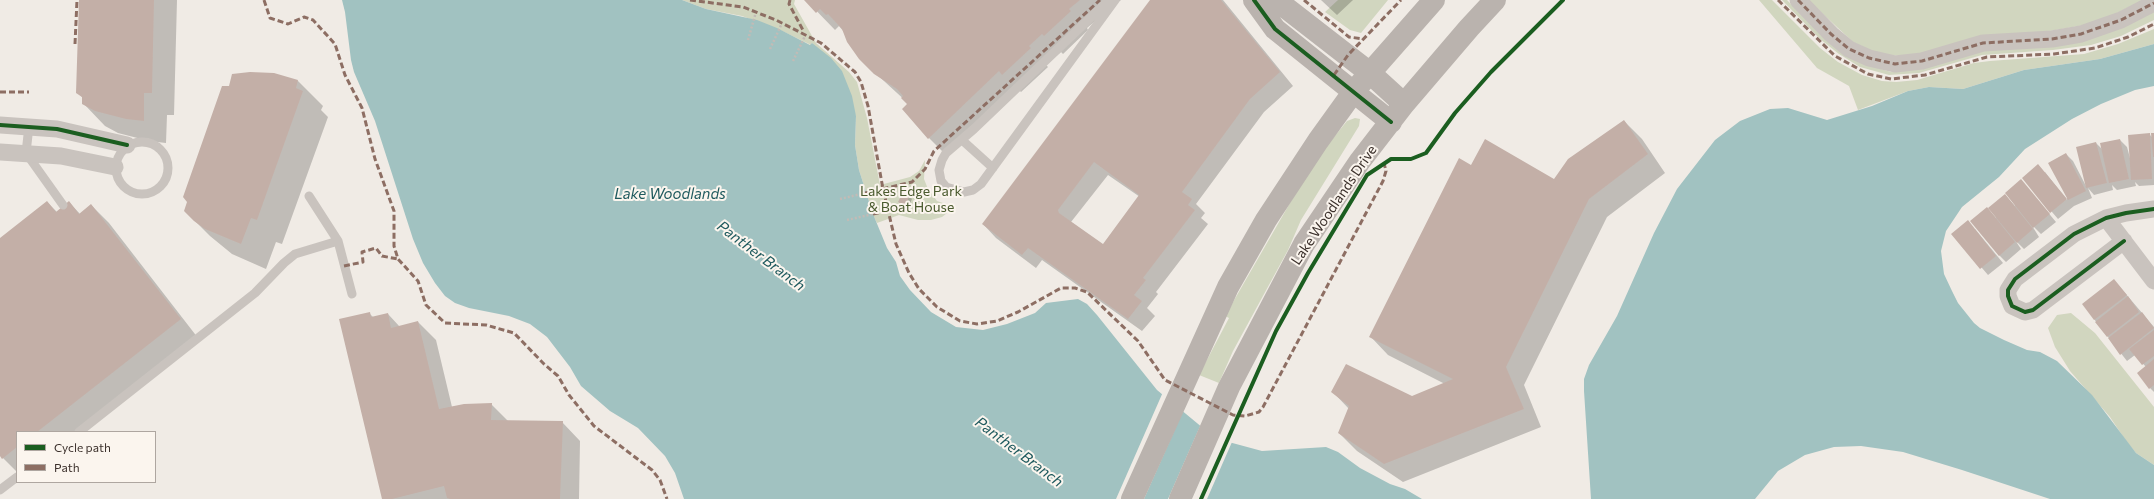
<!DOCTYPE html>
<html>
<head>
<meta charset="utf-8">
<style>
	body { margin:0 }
	#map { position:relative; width:2154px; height:499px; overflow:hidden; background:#f0ebe5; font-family:Commissioner,sans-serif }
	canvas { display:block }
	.legend { position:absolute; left:16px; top:431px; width:140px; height:52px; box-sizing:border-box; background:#fbf5ee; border:1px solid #aea6a0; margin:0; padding:5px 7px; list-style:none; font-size:12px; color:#3b302b }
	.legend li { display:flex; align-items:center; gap:8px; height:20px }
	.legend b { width:20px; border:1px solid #aea6a0 }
</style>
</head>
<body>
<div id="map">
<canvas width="2154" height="499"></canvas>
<ul class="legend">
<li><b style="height:5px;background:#1b5e20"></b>Cycle path</li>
<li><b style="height:5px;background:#8d6e63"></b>Path</li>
</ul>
</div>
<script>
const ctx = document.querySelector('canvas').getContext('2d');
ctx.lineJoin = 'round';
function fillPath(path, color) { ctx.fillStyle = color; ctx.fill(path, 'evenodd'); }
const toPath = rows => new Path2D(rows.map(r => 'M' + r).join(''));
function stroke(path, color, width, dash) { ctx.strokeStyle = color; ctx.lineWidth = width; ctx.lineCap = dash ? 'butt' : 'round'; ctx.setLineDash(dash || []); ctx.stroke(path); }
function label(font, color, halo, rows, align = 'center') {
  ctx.font = font + ' Commissioner,sans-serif'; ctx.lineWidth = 4; ctx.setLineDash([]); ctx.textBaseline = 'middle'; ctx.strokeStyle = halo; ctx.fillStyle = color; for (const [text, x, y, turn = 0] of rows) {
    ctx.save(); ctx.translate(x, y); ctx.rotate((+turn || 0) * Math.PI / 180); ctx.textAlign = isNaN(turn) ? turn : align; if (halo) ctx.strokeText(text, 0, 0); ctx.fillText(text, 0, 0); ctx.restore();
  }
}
fillPath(toPath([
	[682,0,795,0,794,4,816,43,849,72,857,82,867,118,880,185,910,177,919,171,925,160,924,179,928,189,937,201,955,207,942,217,931,220,918,220,899,215,877,223,874,217,847,223,872,211,859,170,855,145,856,116,812,43,811,45,782,31,742,16,706,9],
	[1338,0,1388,0,1361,33,1350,30,1325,12],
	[1759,0,1772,0,1820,48,1838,62,1862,75,1882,81,1896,82,1917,80,1974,63,1990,61,2084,54,2118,44,2154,29,2154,44,2100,59,2024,70,1963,89,1929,87,1908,91,1858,110,1849,86,1817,68],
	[1782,0,1787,0,1817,31,1858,62,1891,72,2154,11,2154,20,2121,36,2091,45,2053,50,1982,55,1919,73,1889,75,1860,67,1839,54,1820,39],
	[1808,0,2143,0,2115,14,2084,25,1908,56,1881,55,1853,42],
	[1355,118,1360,119,1359,126,1301,220,1288,250,1233,351,1219,383,1199,375,1229,318,1225,316,1294,196,1325,148,1347,121],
	[2071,313,2095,333,2154,407,2154,465,2136,453,2126,441,2110,417,2070,371,2055,347,2048,328,2057,315]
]), '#d1d6bf');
fillPath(toPath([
	[342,0,682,0,706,9,757,20,777,28,810,45,812,43,831,58,842,71,852,96,856,116,855,145,859,170,873,214,887,248,896,262,900,276,910,290,931,312,956,327,983,330,1007,324,1035,313,1046,303,1078,299,1087,304,1097,315,1157,390,1209,433,1225,441,1262,451,1326,447,1338,452,1360,468,1390,484,1405,489,1422,499,684,499,675,473,665,456,638,428,610,411,581,386,570,367,547,337,530,324,509,316,469,308,455,303,445,296,435,283,423,263,413,239,375,121,354,72,351,60,345,12],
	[2154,44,2154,86,2135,90,2101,104,2072,119,2025,149,1999,177,1962,207,1946,231,1941,251,1944,274,1952,291,1958,303,1974,323,1980,328,2004,340,2027,350,2040,352,2057,361,2092,395,2136,453,2154,465,2154,499,2050,499,1962,470,1903,452,1861,446,1834,447,1805,455,1778,471,1755,499,1591,499,1584,391,1584,379,1589,365,1617,316,1654,233,1677,189,1715,140,1740,121,1770,109,1788,108,1827,120,1872,106,1908,91,1929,87,1963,89,2024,70,2100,59]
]), '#a1c2c1');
fillPath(toPath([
	[1163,392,1184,409,1144,499,1116,499],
	[1201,424,1211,432,1232,442,1207,499,1168,499]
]), '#f0ebe5');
fillPath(toPath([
	[80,0,177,0,174,115,167,115,166,143,149,141,118,133,105,126,83,103,83,98,77,92],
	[806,0,1121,0,1103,16,1102,15,1087,28,1088,30,1063,54,1061,52,1046,65,1048,67,1021,92,1018,89,947,156,929,138,909,104,860,59,844,32,839,26,835,30],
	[1151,0,1223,0,1293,86,1264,112,1196,204,1205,213,1201,218,1208,224,1156,292,1158,294,1147,308,1155,316,1142,331,1042,260,1036,268,996,238,983,224],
	[1108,175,1140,197,1103,246,1071,222],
	[1321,0,1353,0,1337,15],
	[274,74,298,81,323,106,321,110,328,117,282,244,276,242,266,269,232,254,210,236,185,211,229,86],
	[1624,121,1642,139,1665,173,1607,217,1524,385,1541,427,1403,482,1357,451,1339,433,1349,409,1332,391,1412,397,1445,384,1388,355,1370,336,1471,166,1554,180],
	[2149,134,2153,138,2154,134,2154,185,2139,186,2135,182,2136,186,2117,190,2112,185,2113,190,2094,195,2088,188,2092,198,2074,206,2058,219,2023,178,2045,172,2067,200,2066,154,2073,161,2086,186,2096,143,2103,150,2102,144,2120,140,2127,147,2130,158],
	[2021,180,2056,222,2041,234,2031,224,2039,237,2024,249,2015,240,2021,249,2006,262,1999,255,1987,208,1996,218,2005,195,2015,206],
	[909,196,912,199,908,208,899,202],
	[47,202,57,212,69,202,80,214,91,205,109,223,198,338,78,432,17,432,17,472,0,455,0,239],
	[1975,229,2003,263,1988,275,1953,234],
	[2114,280,2154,327,2154,392,2150,388,2146,367,2135,355,2127,361,2094,319],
	[369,313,374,318,388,314,400,327,418,322,436,340,452,407,491,404,508,421,562,422,580,441,579,499,383,499]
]), '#0003');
fillPath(toPath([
	[79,0,154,0,152,93,144,93,144,121,126,119,95,111,82,104,82,97,76,93],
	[804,0,1080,0,1069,9,1071,11,1044,36,1042,34,1029,46,1031,48,1002,75,999,71,928,139,902,109,907,104,901,98,903,96,897,89,874,74,859,59,847,42,842,29,828,14,826,15,820,9,816,13],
	[1150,0,1221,0,1280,72,1250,99,1182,192,1192,199,1188,205,1195,210,1143,278,1146,280,1134,295,1142,301,1128,319,1028,248,1022,255,982,224],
	[1094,162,1139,195,1103,244,1059,213,1058,210],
	[250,72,274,73,298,80,296,88,303,91,257,220,251,218,241,244,205,229,194,221,184,211,187,202,183,197,222,86,229,86,232,74],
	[1624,120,1648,154,1589,199,1506,367,1524,409,1384,464,1338,433,1349,406,1331,392,1346,364,1412,396,1453,379,1369,337,1459,158,1471,165,1485,139,1554,179,1568,159],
	[2150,133,2152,179,2131,180,2128,135],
	[2151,133,2154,133,2154,157,2153,157],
	[2120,139,2129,179,2109,183,2100,143],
	[2096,142,2107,183,2086,188,2076,147],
	[2066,153,2086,191,2068,200,2048,163],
	[2038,164,2067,199,2050,213,2022,178],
	[2021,179,2050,214,2033,228,2005,193],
	[903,192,910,195,905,206,898,202],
	[2005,194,2033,229,2017,243,1988,208],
	[47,201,56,212,69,201,79,214,91,204,181,319,37,432,17,432,17,447,2,459,0,456,0,238],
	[1987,207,2015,242,1999,256,1970,221],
	[1968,220,1996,256,1980,269,1951,234],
	[2114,279,2127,295,2094,320,2082,304],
	[2128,296,2139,312,2107,337,2095,322],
	[370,312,371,317,388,313,391,328,418,321,439,409,464,404,492,403,491,420,563,421,560,499,450,499,447,498,444,486,392,499,382,499,339,319],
	[2142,312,2154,328,2120,355,2108,338],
	[2154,330,2154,356,2142,365,2129,349],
	[2154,359,2154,385,2149,389,2137,373]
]), '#c3afa7');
stroke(toPath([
	[748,40,756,12],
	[770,49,782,23],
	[793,61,806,34],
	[840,199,865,193],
	[847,220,873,214]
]), '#c2bbb6', 2.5, [2, 2]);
stroke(toPath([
	[1109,0,974,129,946,153,942,160,939,170,941,181,946,187,964,192,973,190,981,184,1115,0],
	[29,126,26,153,63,205],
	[962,140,993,168],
	'116 168a26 26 0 1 1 52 0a26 26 0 1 1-52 0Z',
	[309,196,338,241,352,294],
	[79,432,255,293,284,263,295,254,338,241],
	[0,490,17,477]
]), '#c9c3be', 9);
stroke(toPath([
	[1798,0,1831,34,1849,49,1869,58,1895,64,1922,61,1983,43,2052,39,2081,34,2121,20,2154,3],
	[0,125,57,129,127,145],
	[0,152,61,156,115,167],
	[2106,218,2154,281],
	[2124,241,2033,310,2025,312,2012,306,2008,296,2008,290,2015,279,2074,234,2106,218,2126,213,2154,209]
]), '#c9c3be', 17);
stroke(toPath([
	[1254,0,1275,29,1391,122],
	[1276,0,1370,73,1404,104],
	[1132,499,1228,287,1266,220,1318,141,1354,91,1434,0],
	[1180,499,1229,387,1304,244,1360,161,1404,104,1469,28,1495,0]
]), '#bab3ae', 22);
stroke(toPath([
	[264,0,270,18,288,24,304,17,313,20,335,44,345,75,362,108,375,159,394,211,394,246,398,259,418,281,426,305,445,323,486,325,514,333,544,364,558,376,569,395,594,426,652,470,660,480,667,499],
	[690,0,743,7,776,20,821,43,855,72,861,82,868,106,883,189,896,244,909,273,919,289,937,307,960,321,977,324,997,321,1018,312,1061,288,1075,288,1087,292,1138,341,1165,380,1233,415,1245,416,1259,412,1263,407,1383,181,1386,171,1384,163],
	[790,0,789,4,804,32],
	[1304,0,1349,37,1364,39],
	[1778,0,1835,56,1868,74,1891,79,1925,75,1987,57,2054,54,2095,48,2128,37,2154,24],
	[1798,0,1831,34,1849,49,1869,58,1895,64,1922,61,1983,43,2052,39,2081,34,2121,20,2154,3],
	[75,44,77,0],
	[1334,75,1348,55,1401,0],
	[0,92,29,92],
	[865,193,912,182,925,169,934,151,1100,0],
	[873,214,888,211],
	[344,266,363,262,362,252,376,248,382,256,398,259]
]), '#8d6e63', 3, [6, 3]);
stroke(toPath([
	[1254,0,1275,29,1391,122],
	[0,125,57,129,127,145],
	[2124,241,2033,310,2025,312,2012,306,2008,296,2008,290,2015,279,2074,234,2106,218,2126,213,2154,209],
	[1201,499,1276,331,1308,273,1367,175,1391,159,1411,159,1426,153,1455,113,1491,72,1563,0]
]), '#1b5e20', 4);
label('14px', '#4a5a2e', '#fbf5ee', [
	["Lakes Edge Park",911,191],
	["& Boat House",911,207]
]);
label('14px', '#3b302b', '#fbf5ee', [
	["Lake Woodlands Drive",1334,205,-56]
]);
label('italic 15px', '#1f5a5e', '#fbf5ee', [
	["Lake Woodlands",670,194],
	["Panther Branch",761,256,37],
	["Panther Branch",1019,452,37]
]);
</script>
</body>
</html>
